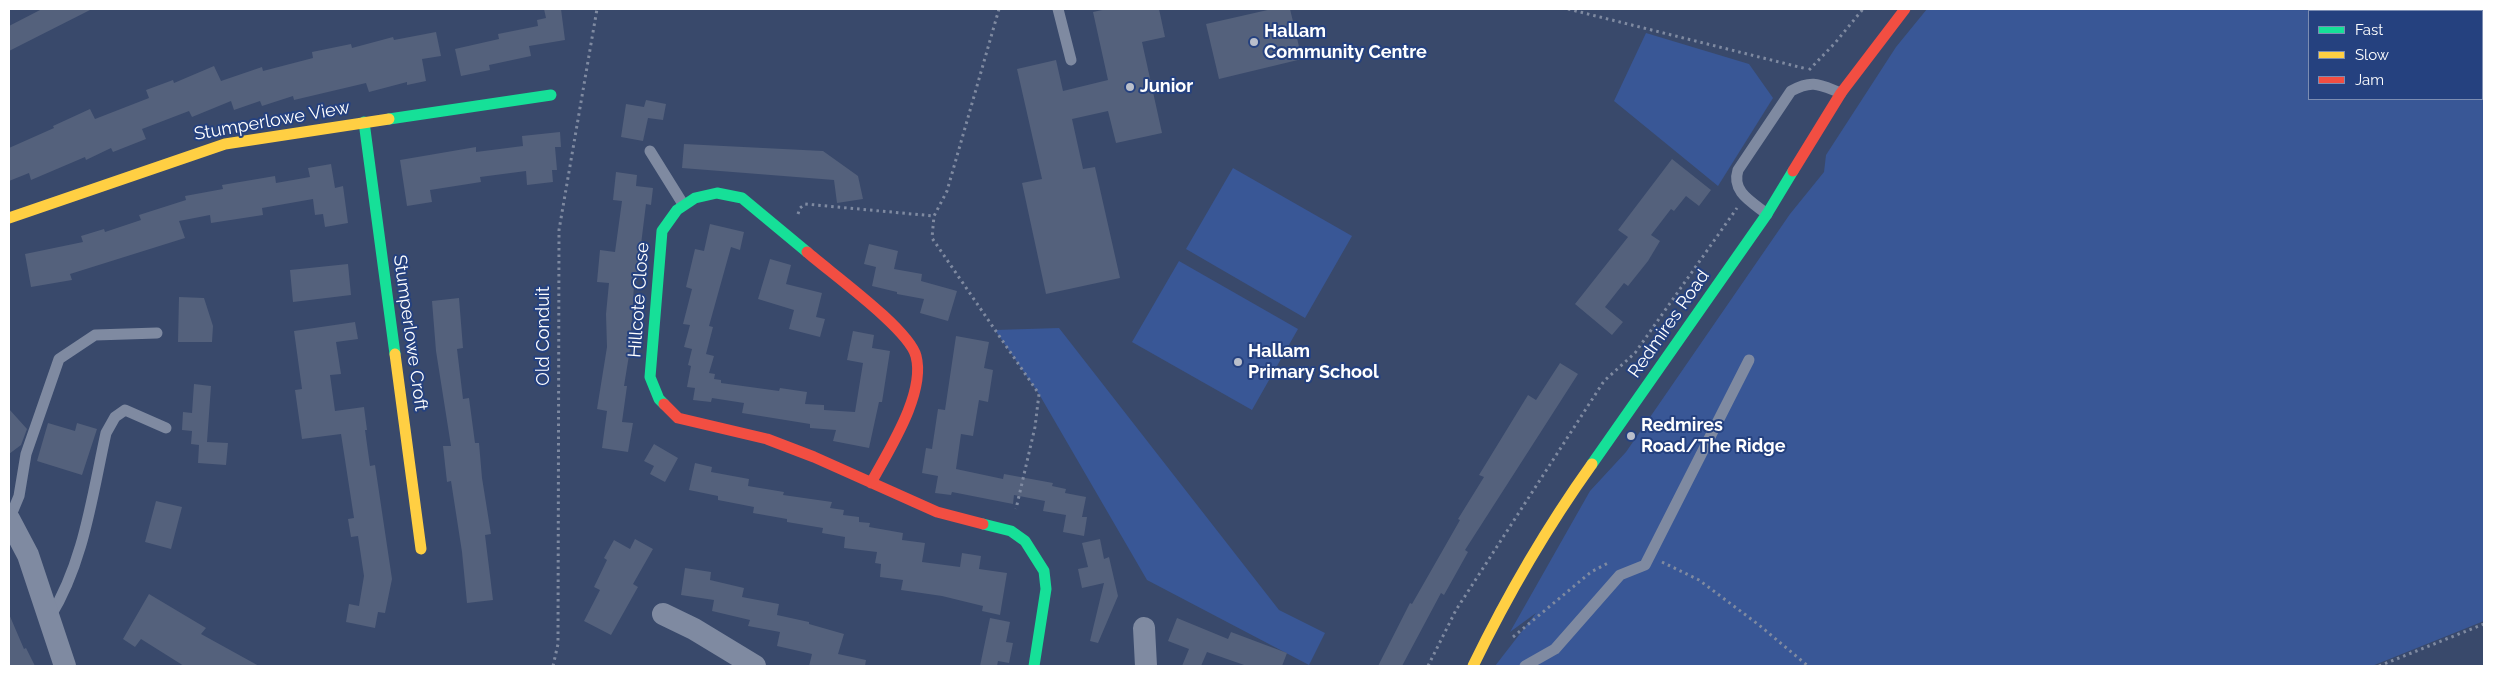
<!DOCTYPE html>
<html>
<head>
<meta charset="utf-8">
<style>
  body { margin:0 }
  #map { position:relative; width:2493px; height:675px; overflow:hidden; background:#39496b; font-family:Raleway,sans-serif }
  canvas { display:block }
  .frame { position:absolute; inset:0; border:10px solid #fff; pointer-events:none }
  .legend { position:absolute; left:2308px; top:10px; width:175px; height:90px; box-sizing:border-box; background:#25417f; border:1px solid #7c8db2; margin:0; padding:6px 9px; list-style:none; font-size:15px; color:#fff }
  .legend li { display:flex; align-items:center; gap:10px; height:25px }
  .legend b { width:25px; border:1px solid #7c8db2 }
</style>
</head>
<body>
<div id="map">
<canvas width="2493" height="675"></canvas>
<div class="frame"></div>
<ul class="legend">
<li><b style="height:6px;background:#16e098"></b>Fast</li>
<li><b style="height:6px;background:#ffcf43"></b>Slow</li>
<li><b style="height:6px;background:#f24e42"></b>Jam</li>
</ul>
</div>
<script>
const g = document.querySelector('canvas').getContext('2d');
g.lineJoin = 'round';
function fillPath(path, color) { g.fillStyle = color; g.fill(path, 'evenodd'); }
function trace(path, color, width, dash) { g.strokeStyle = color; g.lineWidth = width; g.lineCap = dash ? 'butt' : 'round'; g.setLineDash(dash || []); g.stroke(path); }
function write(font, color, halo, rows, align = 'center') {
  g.font = font + ' Raleway,sans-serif'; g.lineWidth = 4; g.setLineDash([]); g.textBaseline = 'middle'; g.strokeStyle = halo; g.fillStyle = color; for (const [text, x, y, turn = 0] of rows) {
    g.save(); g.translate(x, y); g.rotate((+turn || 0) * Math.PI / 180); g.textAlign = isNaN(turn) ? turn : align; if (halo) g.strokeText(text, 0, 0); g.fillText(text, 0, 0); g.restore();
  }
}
fillPath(new Path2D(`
  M1927 9H2484V621L2372 666H1495L1536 613 1510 632 1590 491 1626 452 1790 214 1824 172 1826 155 1896 47ZM2309 11H2482V99H2309Z
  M1646 33 1749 64 1773 98 1718 186 1614 101Z
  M1233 168 1352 236 1305 318 1186 249Z
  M1179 261 1298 329 1252 410 1132 342Z
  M1059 328 1279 610 1325 633 1309 665 1147 580 1039 394 995 330Z`), '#395796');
fillPath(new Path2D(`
  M42 9H92L9 51V26Z
  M544 9H561L565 40 529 46 531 56 489 65 490 70 461 76 455 49 499 39 498 34 538 26 537 20 546 18Z
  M1107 9H1159L1165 37 1142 42 1162 133 1116 143 1108 111 1072 119 1083 169 1095 167 1120 278 1046 294 1022 183 1042 179 1017 69 1056 60 1063 91 1108 80 1093 12Z
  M1272 9H1290L1302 59 1219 79 1206 24Z
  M436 32 441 56 422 59 426 81 407 85V82L369 92 366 83 294 100 293 96 262 106 260 101 234 110 231 101 192 117 189 111 142 129 146 139 113 152 111 148 86 160 85 157 31 180 29 173 9 181V148L54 128 53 126 90 109 95 119 149 98 146 90 173 80 174 83 214 66 221 81 262 67 263 71 313 58 312 52 351 44 352 48 393 37 394 40Z
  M646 100 666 104 663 120 648 118 643 141 621 137 626 104 644 107Z
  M560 132 561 147H555L557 170H552L553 182 527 185 526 171 480 177 481 182 430 190 432 202 407 206 400 160 476 147V152L523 146 522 136Z
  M684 144 823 151 858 176 863 199 837 203 834 180 682 168Z
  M1672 159 1711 190 1699 206 1686 196 1674 211 1671 209 1651 235 1660 241 1648 261 1628 286 1624 283 1605 307 1623 322 1612 335 1575 304 1628 237 1618 230Z
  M331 164 335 188 343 186 348 223 325 227 323 214 315 215 313 199 262 208 263 215 211 223 210 215 179 221 185 238 70 274 72 280 31 287 25 254 83 242 81 236 104 229 105 232 141 220 139 215 186 200 185 196 223 189 222 185 275 176 276 183 310 177 308 168Z
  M616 172 637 175 636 186 653 188 651 205 646 204 636 285H634L630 349 624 386H627L622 422 633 423 628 452 602 448 607 411 597 409 607 347 606 314 609 283 597 282 600 250 615 252 622 201 613 200Z
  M710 224 744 232 740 250 731 247 709 326 713 327 706 354 714 356 709 373 715 374 714 379 721 380V383L779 391 780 388 807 392 805 404 824 405V410L855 412 863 363 847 360 853 331 874 335 872 348 890 351 882 402H879L869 448 833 441 836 430 810 428V424L742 413 744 403 712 398 711 402 693 400 695 388 687 387 691 366 688 365 692 349 684 347 690 325 683 324 692 289 686 287 695 249 704 251Z
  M869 244 898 251 894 269 922 274 921 281 957 291 948 321 920 313 924 299 897 294V292L872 286 876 267 864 264Z
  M770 259 791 265 786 284 822 293 816 317 825 319 820 337 789 329 794 310 758 299Z
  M348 264 351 295 293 302 290 270Z
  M179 297 204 298 213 326 212 342H178Z
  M459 298 463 348 457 349 463 399 469 398 475 443H479L482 478 491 534 485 535 493 600 467 603 462 552 451 481 447 482 443 446H451L436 351 432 301Z
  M355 322 358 339 336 342 341 374 330 375 335 411 364 407 367 430H365L370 466 375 465 392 579 385 613 378 612 375 628 346 622 349 604 359 606 364 576 358 536 351 537 348 519 354 518 341 434 302 439 295 390 302 389 294 331Z
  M956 336 989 342 984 368 993 370 988 402 979 400 973 436 961 434 956 469 1003 479 1004 474 1053 483 1052 486 1066 489 1065 493 1086 497 1082 517H1087L1084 536 1063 532 1066 515 1043 511 1045 501 1014 495 1013 504 952 492 951 495 935 493 938 476 922 473 926 448 932 449 938 409 945 410Z
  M1560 363 1578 374 1465 550 1468 552 1444 595 1441 593 1402 666H1378L1410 603 1412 604 1460 520 1458 519 1484 477 1479 475 1528 395 1536 400Z
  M194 384 211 386 207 442 228 443 226 465 198 463 199 445 191 444 192 431 182 430 183 412 192 413Z
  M9 409 27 429 21 445 9 454Z
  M48 423 75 431 77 423 97 429 82 475 37 461Z
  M654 444 678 458 665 482 650 474 654 466 644 461Z
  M695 463 712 467 711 472 749 479 748 486 784 492 783 495 832 502 830 508 844 510 843 515 859 517V522L870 523 869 527 903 533 902 540 925 543 922 562 960 567 962 553 981 556 979 569 1007 573 1000 615 982 611 983 606 942 596 901 590 903 580 880 577 881 564 875 563 877 552 844 548 845 537 822 533 823 528 787 522V519L753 513 754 507 718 500V496L689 490Z
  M156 501 182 507 171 549 145 542Z
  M635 539 653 549 633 584 638 587 611 635 584 621 600 590 594 587 607 560 604 558 614 540 630 549Z
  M1100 539 1104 559 1109 557 1118 596 1098 643 1090 641 1104 583 1082 588 1078 569 1088 567 1082 543Z
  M685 568 711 572 710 580 744 588 742 597 779 604 777 615 809 622V624L844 634 838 654 866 660 865 666H809L812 654 777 646 780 632 748 626 750 620 712 611 714 600 681 595Z
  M149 594 206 628 201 634 259 666H184L141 639 135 647 123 639Z
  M9 614 24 649 26 648 35 666H9Z
  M990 618 1010 622 1006 642 1013 643 1009 663 998 661 997 666H980Z
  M1177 618 1228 639 1231 632 1287 653 1282 666H1247L1207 652 1201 666H1182L1189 649 1168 641Z`), '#54617c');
trace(new Path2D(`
  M999 9 947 191 934 216 932 238 1039 394 1035 427 1016 509
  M1568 9 1807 69
  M1809 70 1835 43 1863 9
  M798 214 800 208 805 204 934 216
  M1662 562 1699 580 1759 625 1808 666
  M1513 637 1591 572 1610 562
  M553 666 558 644 559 230 597 9
  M1428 666 1456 610 1604 381 1635 353 1737 208
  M2379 666 2484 624`), '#7f8aa1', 3, [2.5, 4]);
trace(new Path2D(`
  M1058 9 1071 60
  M650 151 683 204
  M1767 214C1752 202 1731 192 1738 170L1791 91C1813 79 1820 85 1841 93
  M9 520 19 496 26 454 59 359 95 335 157 333
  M50 617C84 562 92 496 106 433L115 417 125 410 166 428
  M1525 666 1555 649 1620 575 1645 565 1749 360`), '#7f8aa1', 11);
trace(new Path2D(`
  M9 519 28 555 65 666
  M663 614 694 629 755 666
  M1144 628 1146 666`), '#7f8aa1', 22);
trace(new Path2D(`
  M389 119 551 95
  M364 122 395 354
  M664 404 659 399 650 377 662 231 677 210 695 198 717 193 742 198 807 252
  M1592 464 1767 214 1793 171
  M983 524 1011 531 1025 541 1044 571 1046 589 1034 666`), '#16e098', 11);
trace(new Path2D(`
  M9 218 225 144 389 119
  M395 354 421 549
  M1473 666C1507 596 1547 527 1592 464`), '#ffcf43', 11);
trace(new Path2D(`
  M1793 171 1841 93 1905 9
  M807 252C831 273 909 329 916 356 926 394 888 451 871 483
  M664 404 678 418 767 439 814 457 937 512 983 524`), '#f24e42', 11);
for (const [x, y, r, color] of [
  [1254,42,5,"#babfcb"],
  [1130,87,5,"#babfcb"],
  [1238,362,5,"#babfcb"],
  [1631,436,5,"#babfcb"]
]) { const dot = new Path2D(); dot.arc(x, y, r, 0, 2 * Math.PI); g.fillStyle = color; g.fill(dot); trace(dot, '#25417f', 2); }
write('bold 18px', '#fff', '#25417f', [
  ["Hallam",1264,32],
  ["Community Centre",1264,53],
  ["Junior",1140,87],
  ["Hallam",1248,352],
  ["Primary School",1248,373],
  ["Redmires",1641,426],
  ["Road/The Ridge",1641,447]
], 'left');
write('18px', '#fff', '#25417f', [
  ["Stumperlowe View",272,121,-10],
  ["Hillcote Close",639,300,-86],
  ["Redmires Road",1669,324,-55],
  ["Stumperlowe Croft",410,333,82],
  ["Old Conduit",544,336,-90]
]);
</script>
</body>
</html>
